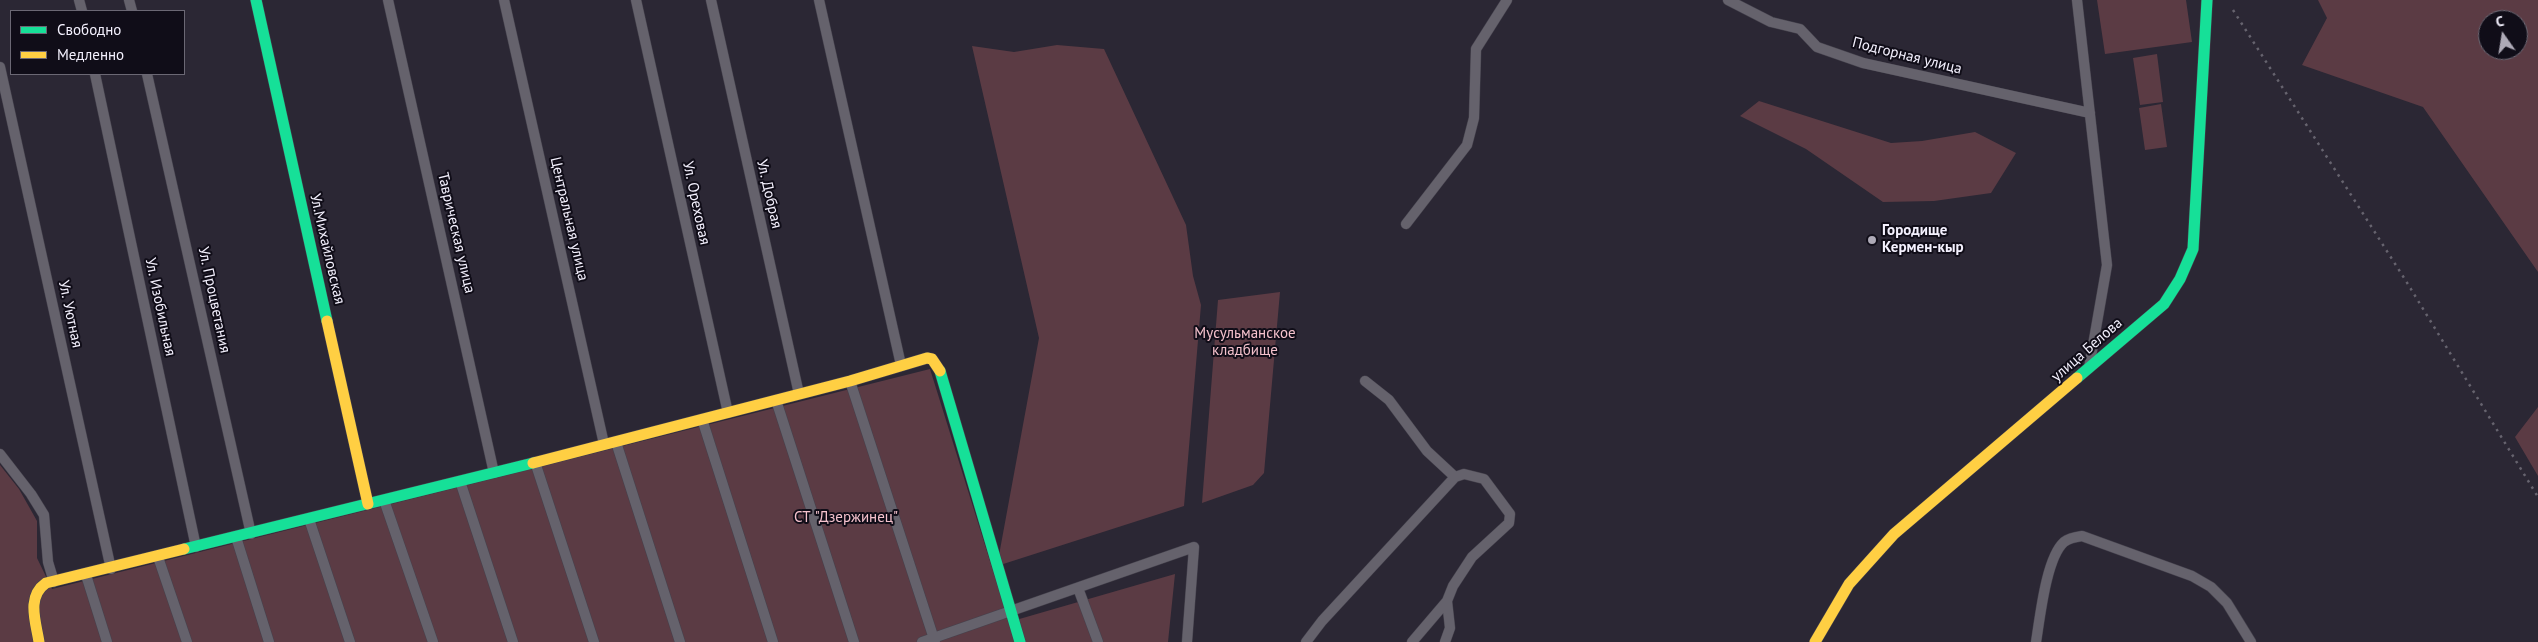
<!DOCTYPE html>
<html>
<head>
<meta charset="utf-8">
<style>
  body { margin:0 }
  #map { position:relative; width:2538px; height:642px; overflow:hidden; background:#2b2734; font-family:"PT Sans",sans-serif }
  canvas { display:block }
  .legend { position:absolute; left:10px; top:10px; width:175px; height:65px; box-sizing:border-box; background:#100d18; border:1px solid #6b6874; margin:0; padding:6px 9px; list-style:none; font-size:15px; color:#f4f1fe }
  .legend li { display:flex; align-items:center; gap:10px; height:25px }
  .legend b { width:25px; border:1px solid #6b6874 }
  .north { position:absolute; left:2478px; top:10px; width:50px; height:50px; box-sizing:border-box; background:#100d18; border:1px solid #6b6874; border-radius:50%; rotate:347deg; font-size:14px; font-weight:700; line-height:20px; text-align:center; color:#f4f1fe }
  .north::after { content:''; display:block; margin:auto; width:18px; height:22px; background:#aeaab7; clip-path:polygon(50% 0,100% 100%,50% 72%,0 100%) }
</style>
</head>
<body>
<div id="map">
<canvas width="2538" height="642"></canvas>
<ul class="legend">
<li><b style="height:6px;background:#16e098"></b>Свободно</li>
<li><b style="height:6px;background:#ffcf43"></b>Медленно</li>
</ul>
<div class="north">С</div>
</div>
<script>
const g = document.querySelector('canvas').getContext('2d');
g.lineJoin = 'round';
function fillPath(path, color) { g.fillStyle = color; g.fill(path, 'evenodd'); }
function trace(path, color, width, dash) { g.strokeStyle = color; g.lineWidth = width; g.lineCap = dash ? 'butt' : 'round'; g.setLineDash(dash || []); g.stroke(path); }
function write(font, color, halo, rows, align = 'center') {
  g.font = font + ' "PT Sans",sans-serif'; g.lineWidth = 4; g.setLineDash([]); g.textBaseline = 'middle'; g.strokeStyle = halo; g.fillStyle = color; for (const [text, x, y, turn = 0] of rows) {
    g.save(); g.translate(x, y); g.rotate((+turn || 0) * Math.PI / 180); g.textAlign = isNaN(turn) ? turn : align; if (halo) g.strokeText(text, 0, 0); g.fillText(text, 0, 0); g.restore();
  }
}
fillPath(new Path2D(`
  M2097 0H2186L2192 42 2105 54Z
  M2318 0H2538V272L2423 107 2302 65 2327 18ZM2488 20H2518V50H2488Z
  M1057 45 1104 49 1186 225 1193 276 1201 305 1184 506 997 566 1039 338 972 46 1014 52Z
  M2157 54 2163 102 2140 105 2133 58Z
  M1759 101 1891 143 1922 141 1975 132 2016 153 1991 193 1934 201 1883 202 1806 149 1740 116Z
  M2161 104 2167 147 2145 150 2139 108Z
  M1280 292 1264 473 1253 485 1202 503 1218 300Z
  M930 369 1009 622 1175 574 1168 642H0V465L19 489 37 521V558L52 589Z
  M2538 407V476L2515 437Z`), '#5b3b44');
const street = new Path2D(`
  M79 0 82 11
  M129 0 132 11
  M388 0 494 473
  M504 0 604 444
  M636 0 728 413
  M711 0 799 394
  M819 0 901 365
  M1728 0 1771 22 1800 29 1817 47 1863 63 2090 113
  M2077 0 2107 265 2089 368
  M0 67 111 569
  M95 74 196 547
  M147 74 251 534
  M1406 224 1467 145 1474 118 1476 49 1507 0
  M850 381 935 642
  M1365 381 1389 400 1427 451 1455 477 1464 474 1484 479 1510 514 1509 523 1472 557 1453 586 1447 601 1450 628 1445 642
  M776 400 854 642
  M702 419 773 642
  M616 442 680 642
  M0 454 31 494 44 515 48 562 54 582
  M535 462 594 642
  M460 481 513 642
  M384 500 433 642
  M309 519 350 642
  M236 537 269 642
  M158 557 187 642
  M86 575 107 642
  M1078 588 1098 642
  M922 642 1194 547 1187 642
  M1306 642 1322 621 1455 477
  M1412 642 1447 601
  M2036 642C2040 618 2046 558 2064 542 2069 538 2075 537 2082 536L2192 576 2211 587 2227 603 2251 642`);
const fast = new Path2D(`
  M256 0 327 321
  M940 371 1020 642
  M2077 378 2164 304 2180 279 2193 249 2207 0
  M184 549 533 463`);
const slow = new Path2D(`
  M327 321 368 504
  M533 463 850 381 927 358 932 359 940 371
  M39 642C36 622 26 597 46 583L184 549
  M1815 642 1849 584 1894 534 2077 378`);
trace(street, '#45424d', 11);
trace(fast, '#45424d', 12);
trace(slow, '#45424d', 12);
trace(street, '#65626c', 10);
trace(fast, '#16e098', 11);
trace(slow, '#ffcf43', 11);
trace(new Path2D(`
  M2233 10 2406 281 2538 497`), '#66636e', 2.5, [2.5, 5]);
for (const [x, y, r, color] of [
  [1872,240,5,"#aeaab7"]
]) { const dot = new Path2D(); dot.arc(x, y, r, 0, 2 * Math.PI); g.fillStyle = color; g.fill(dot); trace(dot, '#100d18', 2); }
write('15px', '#f4f1fe', '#100d18', [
  ["Подгорная улица",1907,56,14],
  ["Ул. Добрая",769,194,77],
  ["Ул. Ореховая",696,203,78],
  ["Центральная улица",569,219,77],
  ["Таврическая улица",456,233,77],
  ["Ул.Михайловская",327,249,77],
  ["Ул. Процветания",214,300,78],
  ["Ул. Изобильная",160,307,78],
  ["Ул. Уютная",70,314,78],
  ["улица Белова",2087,350,-41]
]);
write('bold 15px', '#f4f1fe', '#100d18', [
  ["Городище",1882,231],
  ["Кермен-кыр",1882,248]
], 'left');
write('15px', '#f5c2cd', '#100d18', [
  ["Мусульманское",1245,334],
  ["кладбище",1245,351],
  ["СТ \"Дзержинец\"",846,518]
]);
</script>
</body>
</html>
